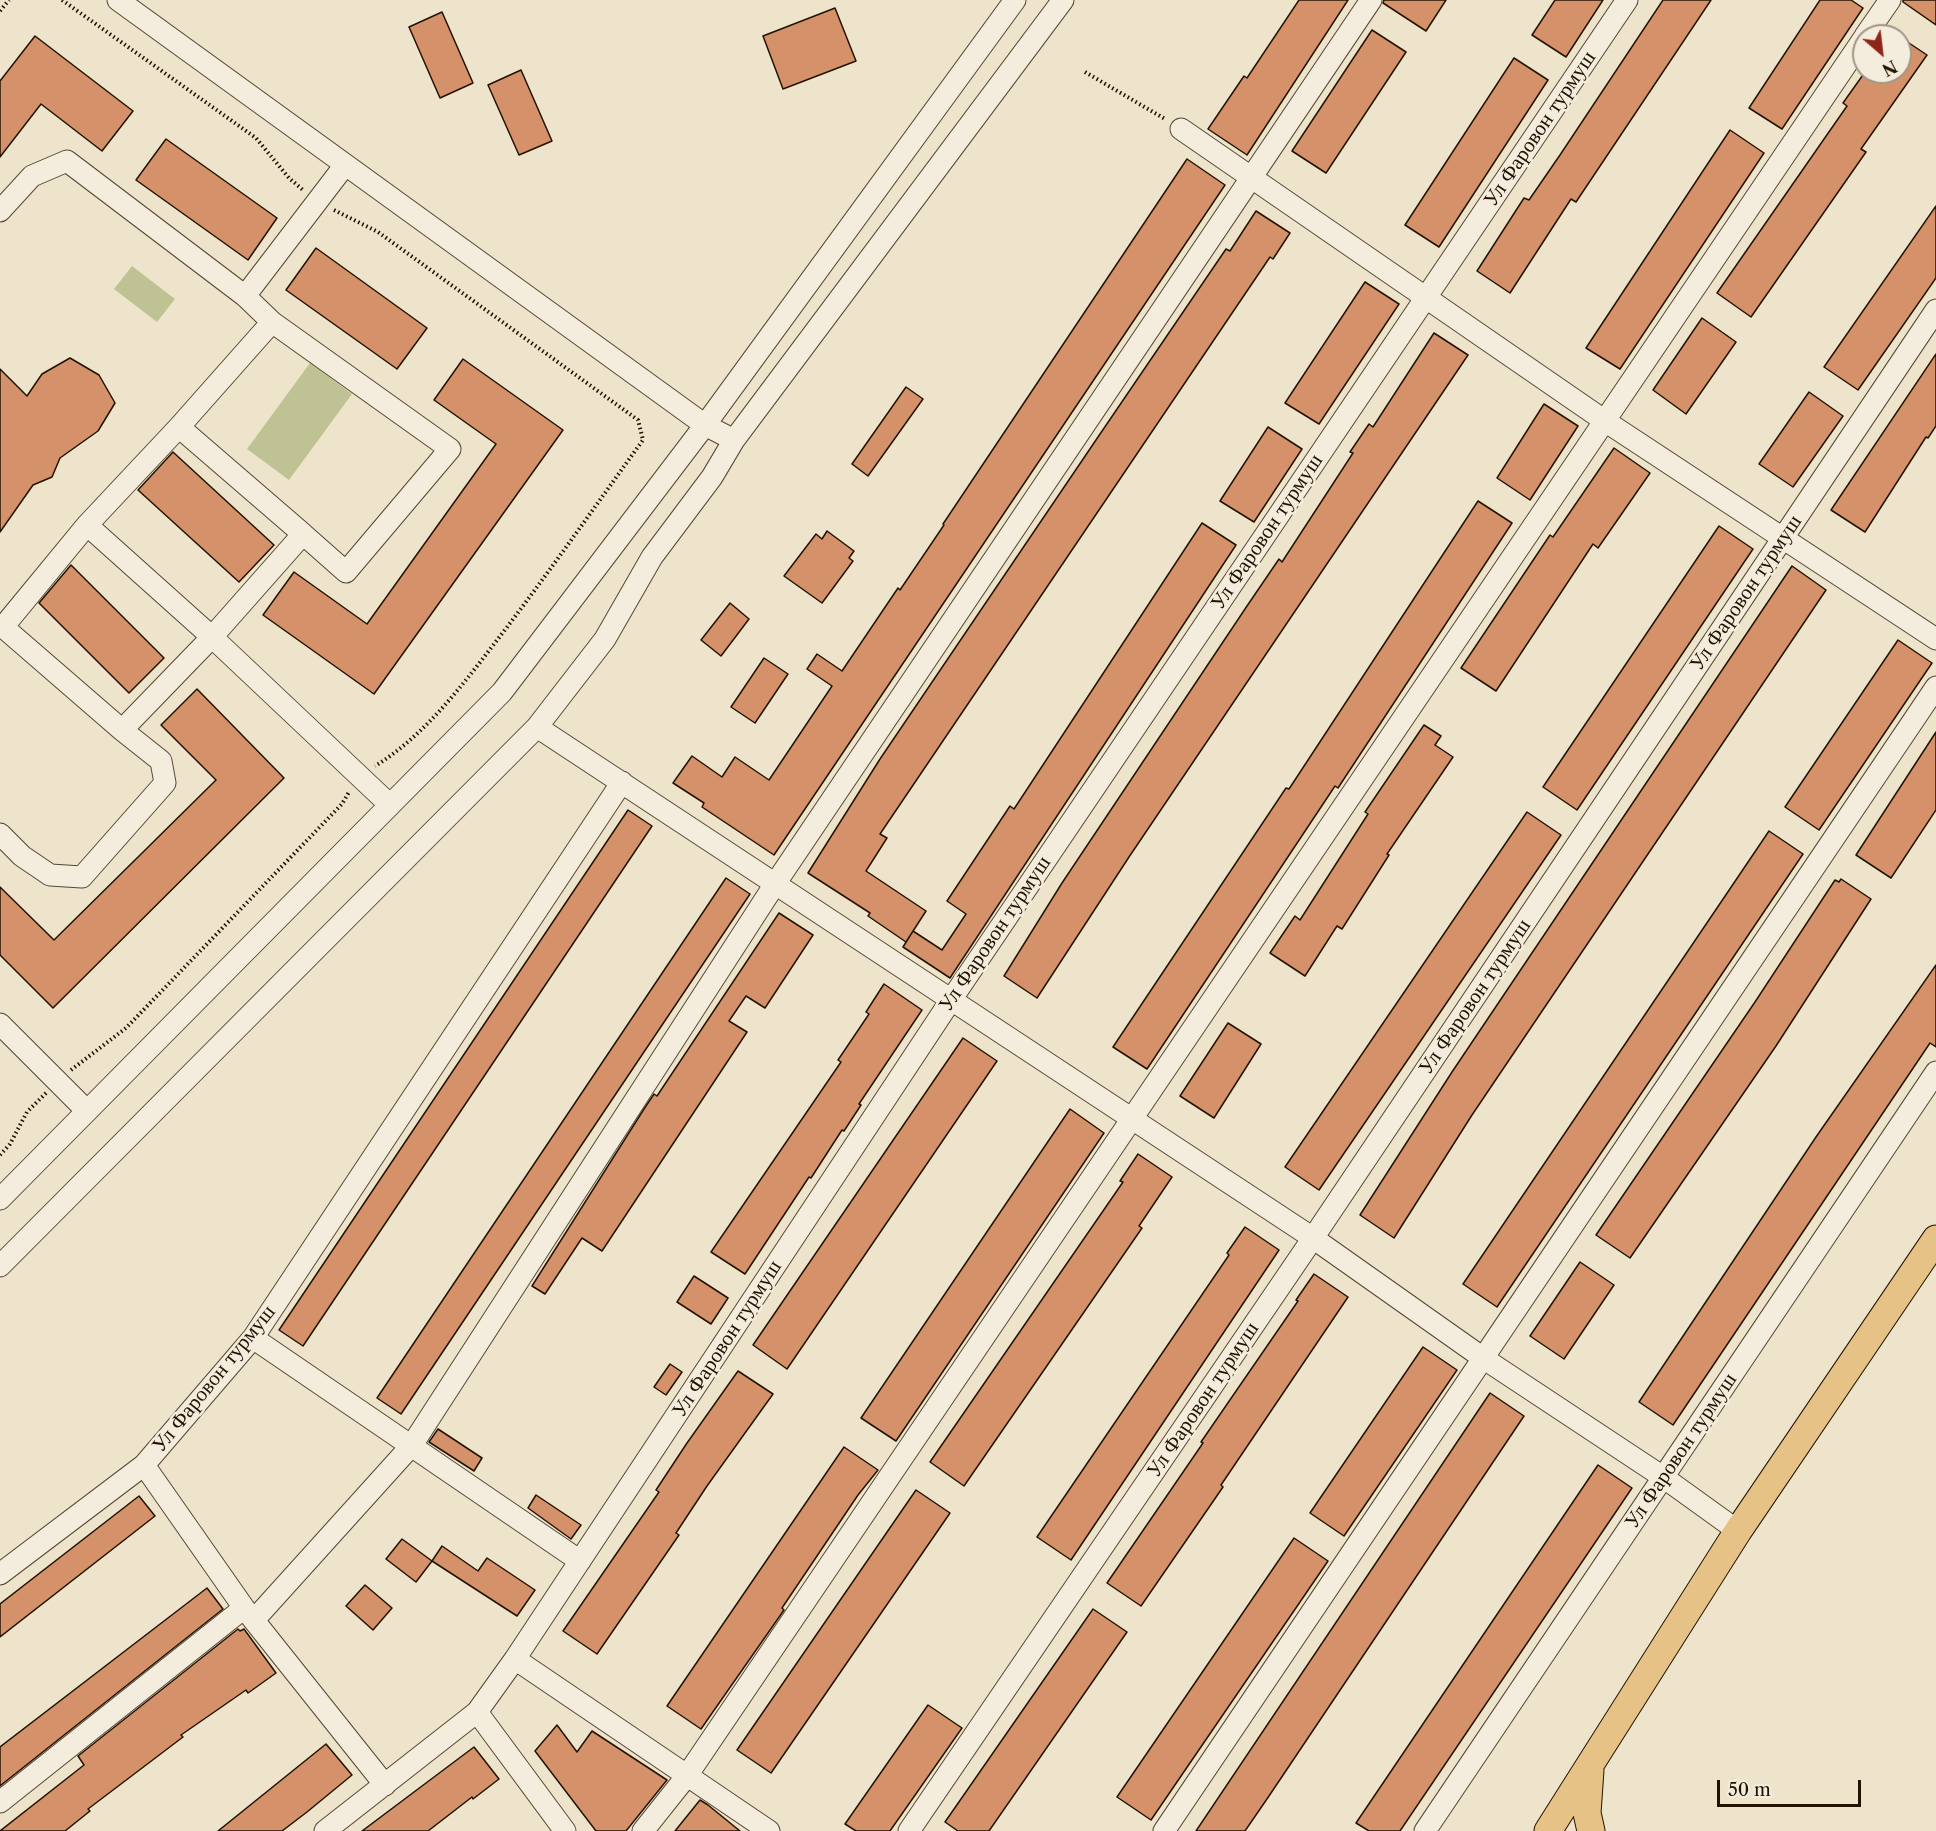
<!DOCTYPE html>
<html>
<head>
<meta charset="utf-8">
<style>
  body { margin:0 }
  #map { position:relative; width:1936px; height:1831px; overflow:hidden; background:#eee4cb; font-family:"Libre Caslon Text",serif }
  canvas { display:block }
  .north { position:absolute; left:1852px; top:24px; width:60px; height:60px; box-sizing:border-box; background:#f4eddd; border:2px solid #a09685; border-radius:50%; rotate:152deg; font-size:16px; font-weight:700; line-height:24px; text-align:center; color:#221300 }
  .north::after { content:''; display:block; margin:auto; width:21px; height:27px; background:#8f2418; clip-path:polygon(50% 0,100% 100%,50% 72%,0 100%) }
  .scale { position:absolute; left:1717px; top:1780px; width:144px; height:27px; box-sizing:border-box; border:3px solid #221300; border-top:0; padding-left:8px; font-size:18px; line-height:21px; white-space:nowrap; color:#221300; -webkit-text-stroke:4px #f4eddd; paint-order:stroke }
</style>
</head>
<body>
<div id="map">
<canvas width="1936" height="1831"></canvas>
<div class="north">N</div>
<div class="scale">50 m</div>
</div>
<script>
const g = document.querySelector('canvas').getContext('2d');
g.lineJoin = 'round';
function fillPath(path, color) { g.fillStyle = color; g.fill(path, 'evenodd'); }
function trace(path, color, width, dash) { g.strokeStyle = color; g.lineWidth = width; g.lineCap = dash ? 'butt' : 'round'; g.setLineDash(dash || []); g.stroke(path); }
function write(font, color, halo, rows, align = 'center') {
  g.font = font + ' "Libre Caslon Text",serif'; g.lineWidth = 5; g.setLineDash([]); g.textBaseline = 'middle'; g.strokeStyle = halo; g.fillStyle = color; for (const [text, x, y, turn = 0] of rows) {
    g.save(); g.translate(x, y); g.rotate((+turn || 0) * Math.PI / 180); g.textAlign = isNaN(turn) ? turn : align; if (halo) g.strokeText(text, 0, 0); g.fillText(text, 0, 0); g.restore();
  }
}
fillPath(new Path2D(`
  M132 266 175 299 157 322 114 289Z
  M310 363 352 394 289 480 247 449Z`), '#bfc293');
const building = new Path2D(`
  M1299 0H1348L1247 155 1208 129 1244 76 1247 78Z
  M1384 0H1446L1426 31 1383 3Z
  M1555 0H1603L1566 57 1532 35Z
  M1663 0H1711L1576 202 1571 199 1510 293 1477 271 1524 198 1529 200 1560 155Z
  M1820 0H1851L1863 8 1782 129 1749 108Z
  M1903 0H1936V25L1903 2Z
  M835 8 856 61 783 89 763 36Z
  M442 12 473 83 440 98 409 27Z
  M1372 30 1406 52 1326 173 1292 151Z
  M35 36 133 111 102 151 41 104 0 157V81Z
  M1900 37 1927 55 1861 149 1866 152 1751 317 1717 293 1847 106 1843 103 1865 72H1900Z
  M1514 58 1548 80 1439 247 1405 225Z
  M521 70 552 141 519 155 488 85Z
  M1730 130 1764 153 1620 369 1586 348Z
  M166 139 277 218 248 260 136 180Z
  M1187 159 1225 185 774 855 702 807 704 803 673 783 692 756 722 777 735 757 769 780 832 686 807 669 817 654 842 671 898 588 900 590 944 525 943 524Z
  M1936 206V278L1858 390 1824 367Z
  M1256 211 1290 233 1273 259 1270 257 880 834 887 838 866 871 926 911 906 942 868 916 870 913 808 873 880 759 1098 437 1226 249 1230 251Z
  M316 248 427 328 397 369 286 290Z
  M1365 282 1399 304 1319 424 1285 403Z
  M1702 318 1736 342 1686 414 1653 390Z
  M1434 333 1468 355 1129 857 1037 998 1004 976 1062 883 1247 606 1279 559 1282 562 1353 453 1350 452 1369 424 1373 427Z
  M1936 354V426L1928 438 1926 437 1865 532 1831 510Z
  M70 358 99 375 115 403 98 431 60 458 52 477 33 485 0 532V369L27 396 42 374Z
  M463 359 563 430 374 694 263 615 294 572 367 624 496 444 434 400Z
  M906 387 923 399 868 476 852 464Z
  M1809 392 1843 416 1793 487 1759 464Z
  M1544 404 1578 426 1530 500 1497 478Z
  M1268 427 1302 449 1254 522 1220 501Z
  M1614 448 1650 473 1598 548 1593 544 1496 691 1461 668 1550 535 1553 537Z
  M173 452 274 545 239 582 138 490Z
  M1478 501 1512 523 1338 788 1335 786 1147 1069 1113 1047 1286 788 1289 789Z
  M1202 523 1236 545 950 978 903 947 913 931 942 950 966 914 947 901 1010 806 1014 809Z
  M1719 526 1753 549 1577 810 1543 787Z
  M827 531 854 551 849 558 853 561 822 603 784 576 816 534 822 539Z
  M71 565 164 658 129 693 39 603Z
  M1792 566 1826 590 1472 1115 1394 1238 1360 1215 1452 1072Z
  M730 603 749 619 721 656 701 640Z
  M1898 640 1932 663 1819 830 1785 807Z
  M764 658 788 674 755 723 731 707Z
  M197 689 284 778 53 1008 0 955V887L54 940 216 780 161 725Z
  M1424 725 1441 736 1435 745 1453 757 1387 854 1389 855 1342 929 1337 926 1305 976 1270 953 1295 916 1300 920 1368 814 1365 812Z
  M1936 732V810L1891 878 1856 855Z
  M628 810 652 826 303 1346 279 1330Z
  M1527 812 1561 835 1319 1190 1285 1167Z
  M1769 831 1803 854 1497 1307 1463 1284Z
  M726 878 750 894 401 1414 377 1398Z
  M1841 879 1871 899 1776 1046 1630 1258 1596 1235 1755 1002 1835 880 1839 882Z
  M779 913 813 935 765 1008 746 996 729 1021 747 1032 602 1251 582 1238 545 1294 532 1286 644 1109 654 1094 657 1096Z
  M1936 965V1047L1930 1043 1673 1425 1639 1402 1816 1137Z
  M884 984 922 1010 859 1104 861 1105 844 1131 842 1130 811 1178 809 1177 745 1274 711 1252 841 1062 838 1060 869 1014 866 1012Z
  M1228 1023 1261 1044 1214 1118 1180 1096Z
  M963 1038 997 1061 787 1369 753 1345Z
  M1070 1109 1104 1133 896 1441 861 1418Z
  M1138 1154 1172 1177 1139 1226 1142 1228 964 1486 930 1462 1123 1182 1120 1181Z
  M1245 1227 1279 1250 1071 1560 1037 1537 1229 1255 1227 1253Z
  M1580 1262 1614 1285 1564 1359 1530 1336Z
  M1314 1274 1348 1297 1221 1485 1223 1487 1141 1606 1107 1583 1203 1443 1201 1442 1298 1301 1296 1300Z
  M694 1276 728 1298 711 1324 677 1302Z
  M1423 1347 1457 1370 1344 1536 1310 1513Z
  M670 1364 682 1372 666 1395 654 1387Z
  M738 1371 773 1394 707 1486 676 1533 679 1535 597 1654 563 1631 659 1492 656 1490 687 1443Z
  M1490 1393 1524 1416 1269 1796 1245 1831H1196Z
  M438 1429 482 1458 474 1471 429 1442Z
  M844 1447 878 1470 858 1495 782 1608 784 1610 701 1729 667 1706Z
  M1598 1465 1632 1488 1400 1831H1369L1356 1823Z
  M916 1490 950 1513 771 1773 737 1750Z
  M536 1495 581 1525 571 1539 528 1508Z
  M139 1496 155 1516 0 1637V1604Z
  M1294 1538 1328 1561 1151 1820 1117 1797Z
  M402 1539 432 1561 416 1582 386 1559Z
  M442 1546 478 1571 487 1558 535 1590 517 1616 432 1561Z
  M365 1585 392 1608 373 1630 346 1606Z
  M207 1588 223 1609 0 1786V1747Z
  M1093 1609 1127 1632 989 1831H958L945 1822Z
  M238 1629 240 1631 244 1629 276 1673 248 1693 246 1690 181 1735 183 1737 88 1809 90 1811 65 1831H0L84 1765 78 1756Z
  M928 1705 962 1728 890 1831H856L845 1824Z
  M557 1725 577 1752 592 1731 667 1780 626 1831H596L535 1751Z
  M326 1744 352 1775 307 1812 282 1831H218Z
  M474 1747 499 1779 473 1799 472 1797 428 1831H362Z
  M700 1800 708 1805 740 1831H675Z`);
fillPath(building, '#d59169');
trace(building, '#221300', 1.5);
const minor = new Path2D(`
  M1865 36 1890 0
  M1181 129 1605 421 1936 639
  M0 211 32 176 67 161 245 296
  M272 322 450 449 346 572 303 534
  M734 440 1063 0
  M87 525 212 637 390 805
  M537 727 1313 1238 1483 1358 1663 1477 1738 1531
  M122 730 3 627 87 525 179 427 272 322 245 296 345 165
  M0 834 22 856 50 875 82 877 165 783 161 761 122 730 212 637 303 534 179 427
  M0 1024 87 1111
  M0 1199 502 692 705 425 1015 0
  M0 1266 537 727 605 639 652 557 712 477 734 440 705 425 118 0
  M253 1338 580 1561
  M144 1465 244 1608 385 1785
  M0 1574 144 1465 253 1338 622 782
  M254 1620 412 1445 775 884 1371 0
  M515 1659 769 1831
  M477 1712 565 1831
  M0 1802 244 1608
  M325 1831 477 1712 515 1659 951 1000 1627 0
  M643 1831 686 1777 1864 38
  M909 1831 1313 1238 1936 310
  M1164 1831 1936 687
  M1425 1831 1936 1072`);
const major = new Path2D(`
  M1590 1770 1587 1813 1591 1831
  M1548 1831 1738 1531 1936 1239`);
trace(minor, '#554733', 23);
trace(major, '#221300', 29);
trace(new Path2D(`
  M62 0 256 138 289 178 303 190
  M0 11 9 0
  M1085 72 1165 119
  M334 210 378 232 638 420 643 440C596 505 550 571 501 635 464 683 426 735 375 766
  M71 1070 126 1028 342 804 349 792
  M0 1155 10 1144 27 1112 46 1093`), '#221300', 4, [1.5, 3]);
trace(minor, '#f4eddd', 21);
trace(major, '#e7c286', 27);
write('21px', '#221300', '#f4eddd', [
  ["Ул Фаровон турмуш",1540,129,-56],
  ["Ул Фаровон турмуш",1267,532,-56],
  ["Ул Фаровон турмуш",1746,593,-56],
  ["Ул Фаровон турмуш",995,934,-56],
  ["Ул Фаровон турмуш",1475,997,-56],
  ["Ул Фаровон турмуш",727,1339,-57],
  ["Ул Фаровон турмуш",214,1379,-51],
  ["Ул Фаровон турмуш",1203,1400,-56],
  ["Ул Фаровон турмуш",1681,1451,-56]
]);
</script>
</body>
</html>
